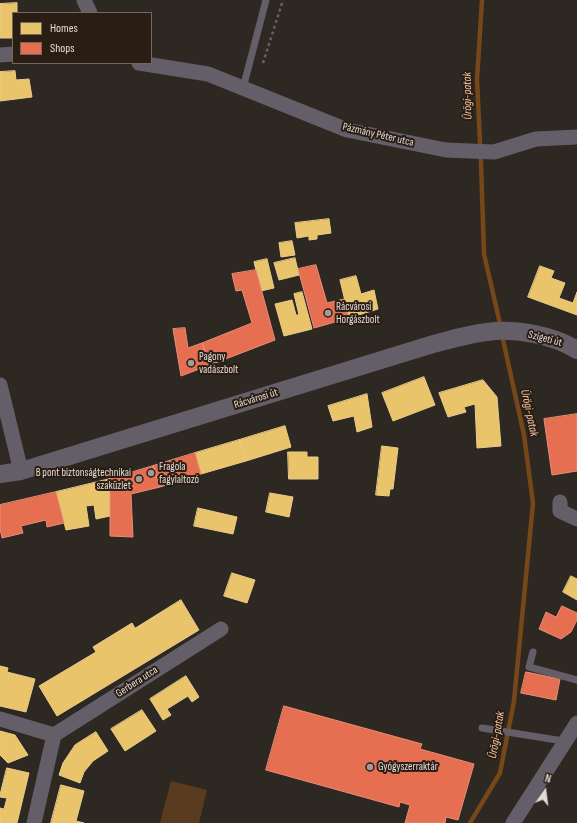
<!DOCTYPE html>
<html>
<head>
<meta charset="utf-8">
<style>
  body { margin:0 }
  #map { position:relative; width:577px; height:823px; overflow:hidden; background:#2e2822; font-family:"Sofia Sans Condensed",sans-serif }
  canvas { display:block }
  .legend { position:absolute; left:12px; top:12px; width:140px; height:52px; box-sizing:border-box; background:#291d14; border:1px solid #736961; margin:0; padding:5px 7px; list-style:none; font-size:12px; color:#e2dad4 }
  .legend li { display:flex; align-items:center; gap:8px; height:20px }
  .legend b { width:20px; border:1px solid #736961 }
  .north { position:absolute; left:525px; top:771px; width:40px; height:40px; -webkit-text-stroke:3px #291d14; paint-order:stroke; rotate:14deg; font-size:11px; font-weight:700; line-height:16px; text-align:center; color:#e2dad4 }
  .north::after { content:''; display:block; margin:auto; width:14px; height:18px; background:#e2dad4; clip-path:polygon(50% 0,100% 100%,50% 72%,0 100%) }
</style>
</head>
<body>
<div id="map">
<canvas width="577" height="823"></canvas>
<ul class="legend">
<li><b style="height:11px;background:#e9c46a"></b>Homes</li>
<li><b style="height:11px;background:#e76f51"></b>Shops</li>
</ul>
<div class="north">N</div>
</div>
<script>
const g = document.querySelector('canvas').getContext('2d');
g.lineJoin = 'round';
function fillPath(path, color) { g.fillStyle = color; g.fill(path, 'evenodd'); }
function trace(path, color, width, dash) { g.strokeStyle = color; g.lineWidth = width; g.lineCap = dash ? 'butt' : 'round'; g.setLineDash(dash || []); g.stroke(path); }
function write(font, color, halo, rows, align = 'center') {
  g.font = font + ' "Sofia Sans Condensed",sans-serif'; g.lineWidth = 4; g.setLineDash([]); g.textBaseline = 'middle'; g.strokeStyle = halo; g.fillStyle = color; for (const [text, x, y, turn = 0] of rows) {
    g.save(); g.translate(x, y); g.rotate((+turn || 0) * Math.PI / 180); g.textAlign = isNaN(turn) ? turn : align; if (halo) g.strokeText(text, 0, 0); g.fillText(text, 0, 0); g.restore();
  }
}
fillPath(new Path2D(`
  M171 781 207 790 199 823H160Z`), '#5a3b1f');
const homes = new Path2D(`
  M17 3V13H13V38H0V4Z
  M15 71 16 80 29 79 32 97 0 101V72Z
  M329 219 331 233 317 235V239L309 240V236L297 238 295 223Z
  M292 241 295 255 281 257 279 243Z
  M295 258 299 275 279 280 274 263Z
  M267 259 274 288 261 291 254 262Z
  M540 266 554 271 551 278 565 283 559 298 573 303 577 292V315L528 297Z
  M356 276 361 294 374 290 378 309 349 318 340 280Z
  M302 292 312 329 284 336 275 304 292 300 296 315H299L294 294Z
  M424 377 435 405 393 421 382 393Z
  M483 380 497 397 501 446 477 448 475 404 464 407 466 412 448 417 439 393Z
  M367 394 372 427 357 432 354 416 333 421 328 406Z
  M285 426 291 447 246 461 239 440Z
  M239 440 246 461 201 474 195 453Z
  M382 446 398 448 393 489H390L389 496 376 495Z
  M288 452H307V457H318V479H289Z
  M110 479V516L96 519 94 505 86 506 89 526 66 530 56 492Z
  M270 493 293 497 289 517 266 512Z
  M198 508 237 517 233 534 194 526Z
  M232 573 255 580 247 603 224 596Z
  M571 576 577 579V600L563 592Z
  M181 600 199 630 57 716 39 686 96 652 93 647 132 623 135 628Z
  M0 666 8 668 7 672 35 679 26 712 0 706Z
  M186 676 199 697 192 702 188 696 167 709 171 715 163 720 150 699Z
  M142 710 156 731 125 751 111 729Z
  M0 731 15 735 28 755 8 763 0 755Z
  M96 732 108 751 93 761 84 772 80 783 59 775 63 763 75 745Z
  M7 768 29 773 17 823H0V808L4 809 7 798 0 797V795Z
  M61 785 84 791 76 821 84 823H51Z`);
fillPath(homes, '#e9c46a');
trace(homes, '#e7cb8a', 1);
const shops = new Path2D(`
  M316 265 327 303 344 299 349 318 314 328 298 269Z
  M256 270 275 340 210 365 202 343 252 323 242 290 236 291 232 274Z
  M185 328 188 348 202 343 210 365 181 376 173 329Z
  M577 414V471L552 475 544 419Z
  M195 453 201 474 160 487 153 466Z
  M153 466 160 487 131 494 133 537 110 536V479Z
  M56 492 64 523 47 527 46 520 21 526 23 533 2 538 0 529V505Z
  M562 606 577 613V620L571 632 561 639 539 629 546 612 556 617Z
  M526 672 560 679 556 700 521 693Z
  M284 706 422 744 420 749 474 764 458 820 446 817 445 823H405L410 805 400 802 399 807 266 770Z`);
fillPath(shops, '#e76f51');
trace(shops, '#e68f78', 1);
trace(new Path2D(`
  M482 0 477 80 481 163 484 254 501 328
  M470 823 500 773 514 701 533 503 524 435 502 335`), '#764719', 4.5);
trace(new Path2D(`
  M263 63 283 0`), '#645f63', 2.5, [3, 3]);
trace(new Path2D(`
  M243 88 266 0
  M533 652 529 667 577 680
  M482 728 557 740H566`), '#645e68', 7);
trace(new Path2D(`
  M84 0 90 13
  M0 55 13 54
  M139 63 208 74 347 130 446 150 494 152 536 139 577 137
  M0 385 21 471
  M560 502V511L577 519
  M0 719 54 735 34 823
  M54 735 221 629
  M513 823 577 723`), '#645e68', 15);
trace(new Path2D(`
  M0 474 21 471 430 345C449 340 468 334 487 332 515 328 553 335 577 350`), '#645e68', 18);
for (const [x, y, r, color] of [
  [328,313,4,"#a39c96"],
  [191,363,4,"#a39c96"],
  [151,473,4,"#a39c96"],
  [139,479,4,"#a39c96"],
  [370,767,4,"#a39c96"]
]) { const dot = new Path2D(); dot.arc(x, y, r, 0, 2 * Math.PI); g.fillStyle = color; g.fill(dot); trace(dot, '#291d14', 1.5); }
write('11px', '#e2dad4', '#291d14', [
  ["Pázmány Péter utca",378,135,13],
  ["Szigeti út",545,339,15],
  ["Rácvárosi út",256,399,-17],
  ["Gerbera utca",137,682,-33]
]);
write('11px', '#e2dad4', '#291d14', [
  ["Rácvárosi",336,307],
  ["Horgászbolt",336,320],
  ["Pagony",199,357],
  ["vadászbolt",199,370],
  ["Fragola",159,467],
  ["fagylaltozó",159,480],
  ["B pont biztonságtechnikai",131,473,"right"],
  ["szaküzlet",131,486,"right"],
  ["Gyógyszerraktár",378,767]
], 'left');
write('italic 12px', '#f7c8a1', '#291d14', [
  ["Ürögi-patak",468,96,-91],
  ["Ürögi-patak",529,413,78],
  ["Ürögi-patak",497,735,-80]
]);
</script>
</body>
</html>
